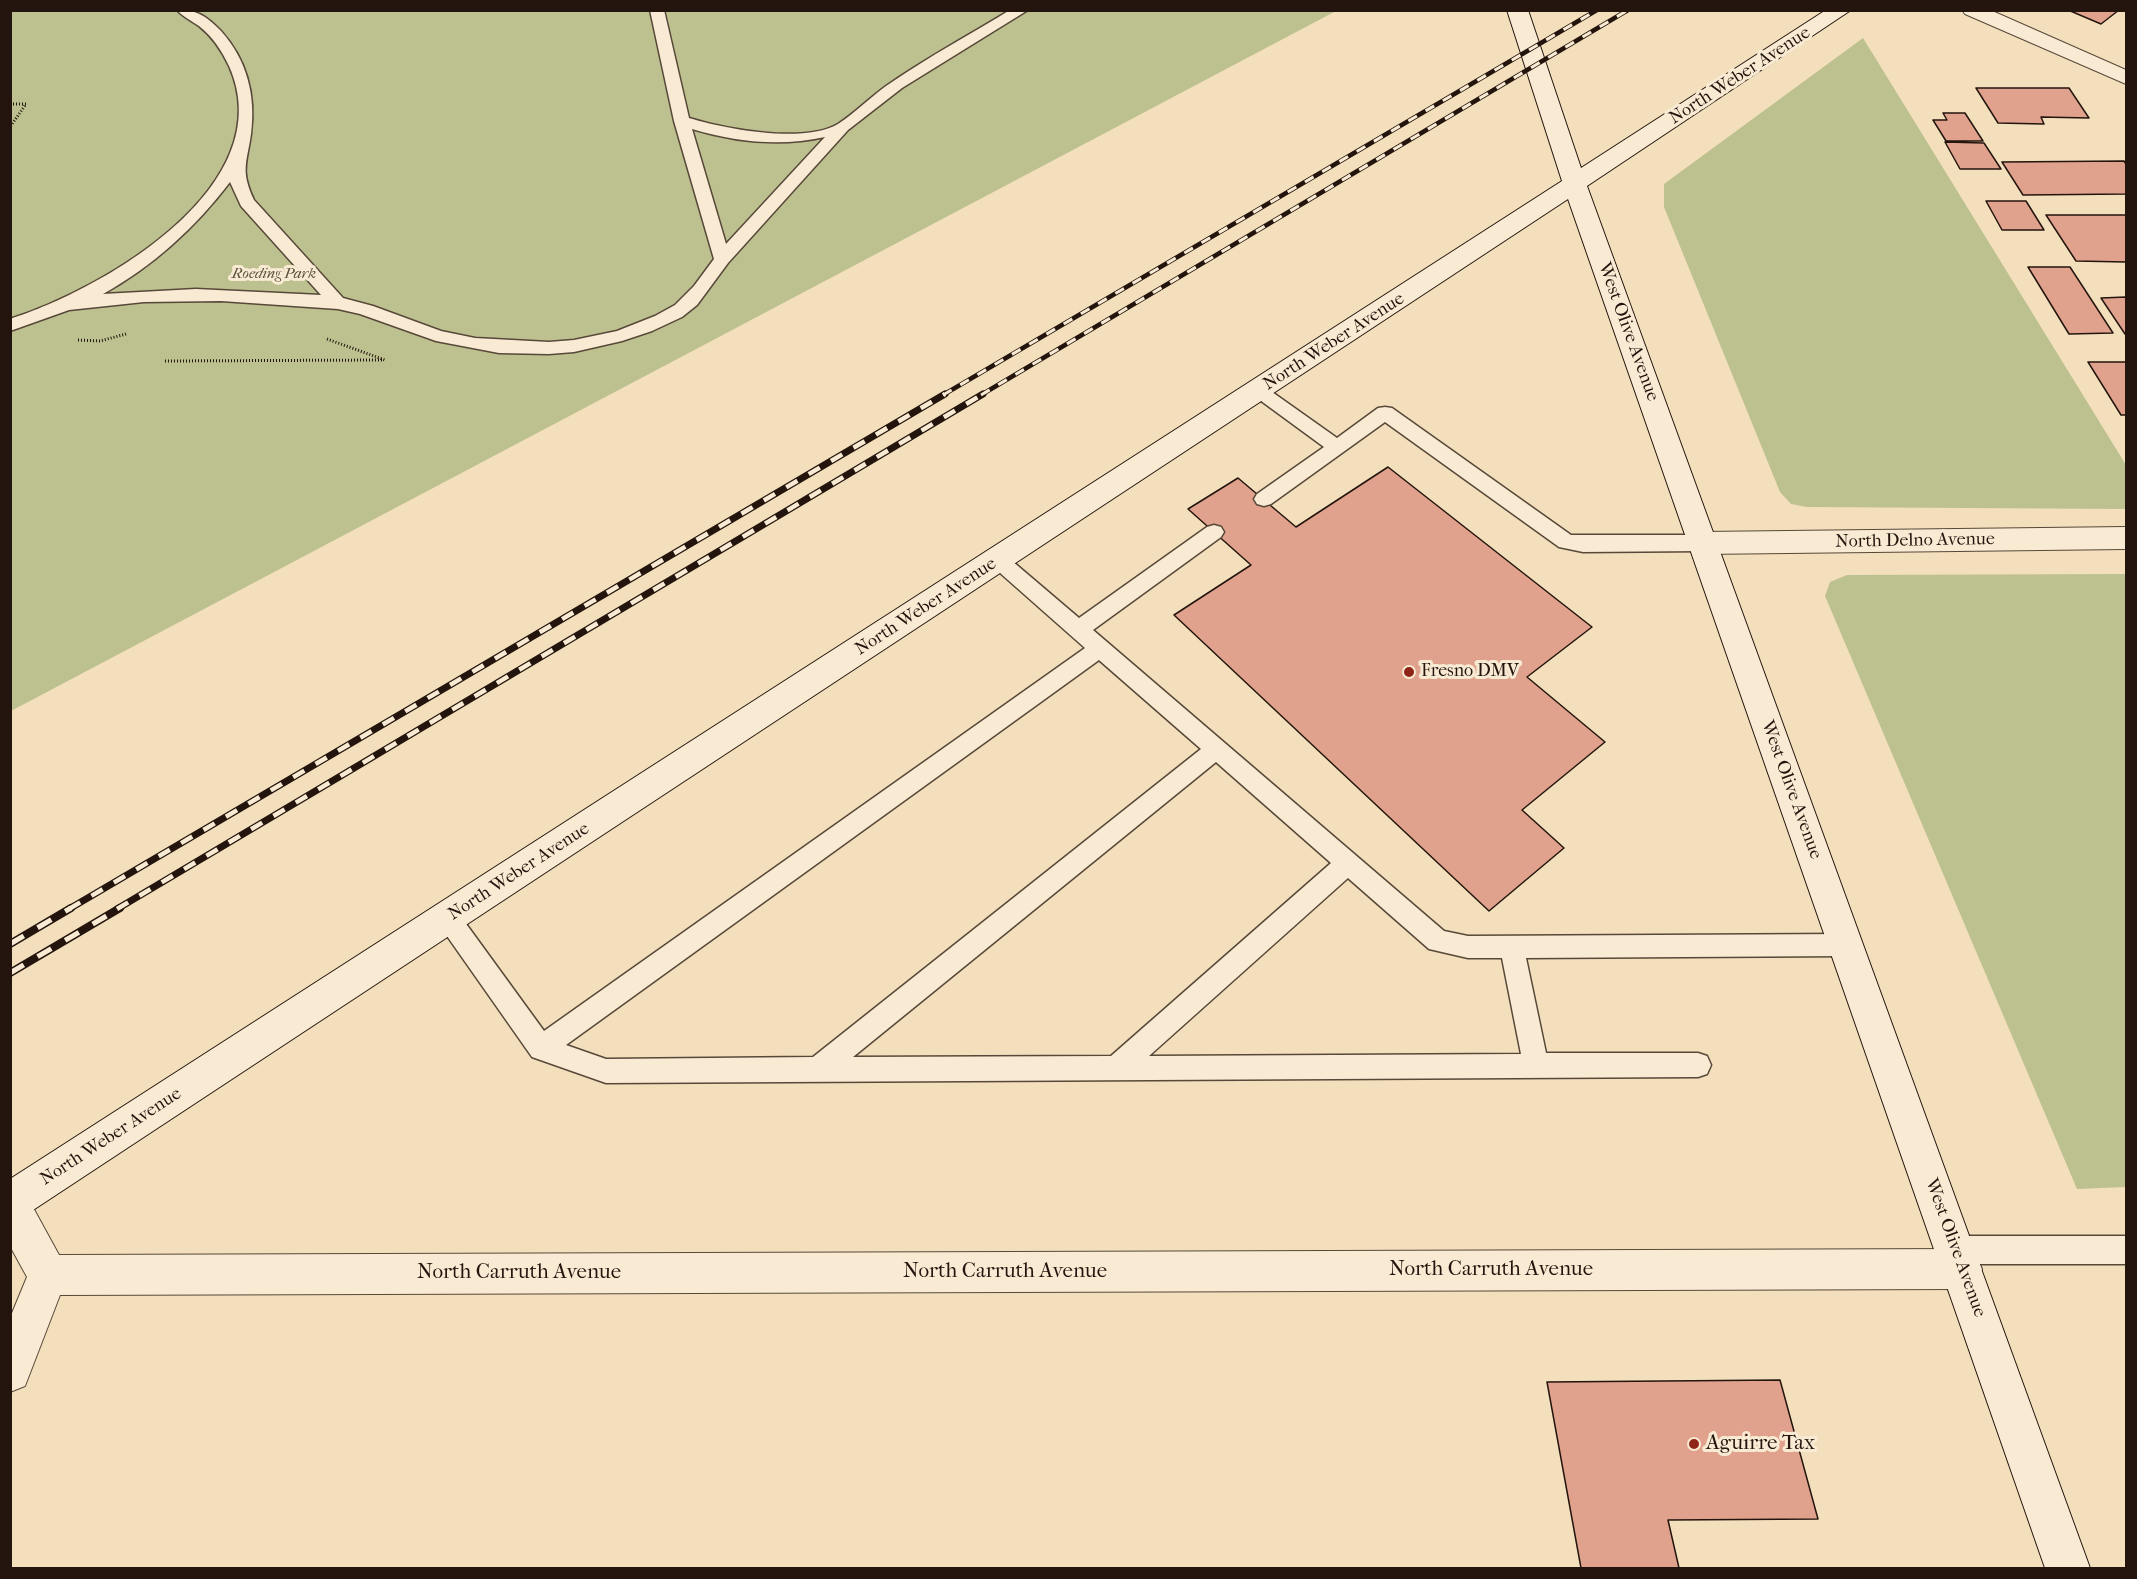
<!DOCTYPE html>
<html>
<head>
<meta charset="utf-8">
<style>
  body { margin:0 }
  #map { position:relative; width:2137px; height:1579px; overflow:hidden; background:#f4dfbc; font-family:"IM FELL French Canon",serif }
  canvas { display:block }
  .frame { position:absolute; inset:0; border:12px solid #23150d; pointer-events:none }
</style>
</head>
<body>
<div id="map">
<canvas width="2137" height="1579"></canvas>
<div class="frame"></div>
</div>
<script>
const g = document.querySelector('canvas').getContext('2d');
g.lineJoin = 'round';
function fillPath(path, color) { g.fillStyle = color; g.fill(path, 'evenodd'); }
function trace(path, color, width, dash) { g.strokeStyle = color; g.lineWidth = width; g.lineCap = dash ? 'butt' : 'round'; g.setLineDash(dash || []); g.stroke(path); }
function write(font, color, halo, rows, align = 'center') {
  g.font = font + ' "IM FELL French Canon",serif'; g.lineWidth = 6; g.setLineDash([]); g.textBaseline = 'middle'; g.strokeStyle = halo; g.fillStyle = color; for (const [text, x, y, turn = 0] of rows) {
    g.save(); g.translate(x, y); g.rotate((+turn || 0) * Math.PI / 180); g.textAlign = isNaN(turn) ? turn : align; if (halo) g.strokeText(text, 0, 0); g.fillText(text, 0, 0); g.restore();
  }
}
fillPath(new Path2D(`
  M11 11H1336L11 711Z
  M1863 38 2126 465V509L1807 507 1791 504 1780 492 1664 207V184Z
  M2126 574V1187L2077 1189 1825 596 1830 582 1847 575Z`), '#bdc18f');
const building = new Path2D(`
  M2068 10H2119L2101 24Z
  M1976 88H2069L2089 118 2041 117 2044 124 1998 123Z
  M1943 113H1965L1983 141H1946L1933 120H1947Z
  M1945 142 1984 143 2001 169H1960Z
  M2124 161 2126 164V194L2023 195 2002 162Z
  M1986 201H2026L2044 230H2002Z
  M2046 215H2126V262L2076 261Z
  M2028 267H2070L2113 333 2069 334Z
  M2126 297V334H2125L2101 298Z
  M2088 362H2126V415H2121Z
  M1388 467 1592 627 1527 677 1605 742 1522 810 1564 848 1489 911 1174 615 1251 565 1188 509 1238 478 1296 527Z
  M1780 1380 1818 1519 1668 1520 1679 1568H1581L1547 1382Z`);
fillPath(building, '#e0a28d');
trace(building, '#23150d', 1.5);
const lane = new Path2D(`
  M177 10C198 10 206 16 221 31 247 60 256 96 251 134 247 163 240 170 254 200L343 298 373 306 441 331 475 338 549 342 574 340 617 331 655 316 675 305 694 286 714 259 674 121 650 10H664L689 118C725 129 804 144 838 124 857 112 873 94 892 82 930 56 971 34 1010 10H1028L902 88 848 130 728 263 697 305 682 317 652 331 622 341 574 352 549 354 499 353 436 341 360 314 338 309 221 301 144 302 69 310 10 331V319C102 290 283 186 229 66 222 51 213 37 199 26 192 21 183 17 177 10ZM692 129C735 142 781 147 825 137L726 244ZM230 182 241 206 321 295 196 289 103 294C153 266 195 228 230 182Z
  M1259 385 1265 387 1337 438 1378 408 1385 407 1392 408 1571 535H1703L1710 538 1713 543 1710 548 1703 551 1583 552 1559 547 1385 422 1271 504 1264 506 1257 504 1254 499 1257 494 1324 447 1253 395 1250 391 1253 387Z
  M1214 525 1221 527 1224 532 1221 537 1093 630 1444 931 1468 936 1846 934 1855 937 1858 945 1855 953 1846 956 1526 958 1546 1053H1698L1707 1056 1711 1065 1707 1074 1698 1077 606 1083 532 1057 440 926 436 918 440 910 448 907 456 910 544 1031 1085 648 991 565 988 560 991 555 998 552 1005 555 1079 618 1207 527ZM1099 660 1201 749 813 1057 606 1059 566 1045ZM1216 762 1331 863 1111 1056 853 1057ZM1348 878 1429 949 1468 958H1502L1521 1054 1149 1056Z
  M1956 1236H2126V1264H1956L1946 1260 1942 1250 1946 1240Z`);
const street = new Path2D(`
  M1962 10H1990L2126 70V84L1965 14Z
  M2126 527V549L1703 554 1693 551 1688 543 1693 535 1703 532Z
  M10 1185 24 1191 59 1255 1962 1249 1976 1255 1982 1269 1976 1283 1962 1289 60 1295 25 1386 10 1392V1318L27 1277 10 1246Z`);
const secondary = new Path2D(`
  M1507 10H1528L1581 168 1826 10H1851L1587 186 2090 1568H2045L1568 199 24 1216 10 1222V1179L1562 181Z`);
trace(lane, '#574839', 3);
trace(street, '#574839', 2);
trace(secondary, '#23150d', 2);
trace(new Path2D(`
  M10 104H26L10 127
  M327 339 385 360
  M78 340 100 341 126 334
  M165 361 382 360`), '#23150d', 3, [1, 2]);
fillPath(lane, '#f8ead3');
fillPath(street, '#f8ead3');
fillPath(secondary, '#f8ead3');
const railFar2 = new Path2D(`
  M943 395 1597 10
  M981 395 1628 10`);
const railFar1 = new Path2D(`
  M69 909 945 394
  M117 909 983 394`);
const rail = new Path2D(`
  M10 944 71 908
  M10 973 120 908`);
trace(railFar2, '#23150d', 4.5);
trace(railFar1, '#23150d', 7);
trace(rail, '#23150d', 8);
trace(railFar2, '#f8ead3', 3, [10]);
trace(railFar1, '#f8ead3', 4.5, [13]);
trace(rail, '#f8ead3', 5, [16]);
for (const [x, y, r, color] of [
  [1409,672,6,"#8f2418"],
  [1694,1444,6,"#8f2418"]
]) { const dot = new Path2D(); dot.arc(x, y, r, 0, 2 * Math.PI); g.fillStyle = color; g.fill(dot); trace(dot, '#f8ead3', 2); }
write('italic 15px', '#59513a', '#f8ead3', [
  ["Roeding Park",274,274]
]);
write('18px', '#23150d', '#f8ead3', [
  ["North Weber Avenue",1740,76,-33],
  ["West Olive Avenue",1628,332,70],
  ["North Weber Avenue",1334,342,-33],
  ["North Delno Avenue",1915,541,-1],
  ["North Weber Avenue",926,607,-33],
  ["West Olive Avenue",1791,790,70],
  ["North Weber Avenue",519,872,-33],
  ["North Weber Avenue",111,1137,-33],
  ["West Olive Avenue",1955,1248,70]
]);
write('18px', '#23150d', '#f8ead3', [
  ["Fresno DMV",1421,672]
], 'left');
write('21px', '#23150d', '#f8ead3', [
  ["North Carruth Avenue",1491,1270],
  ["North Carruth Avenue",1005,1272],
  ["North Carruth Avenue",519,1273]
]);
write('21px', '#23150d', '#f8ead3', [
  ["Aguirre Tax",1706,1444]
], 'left');
</script>
</body>
</html>
